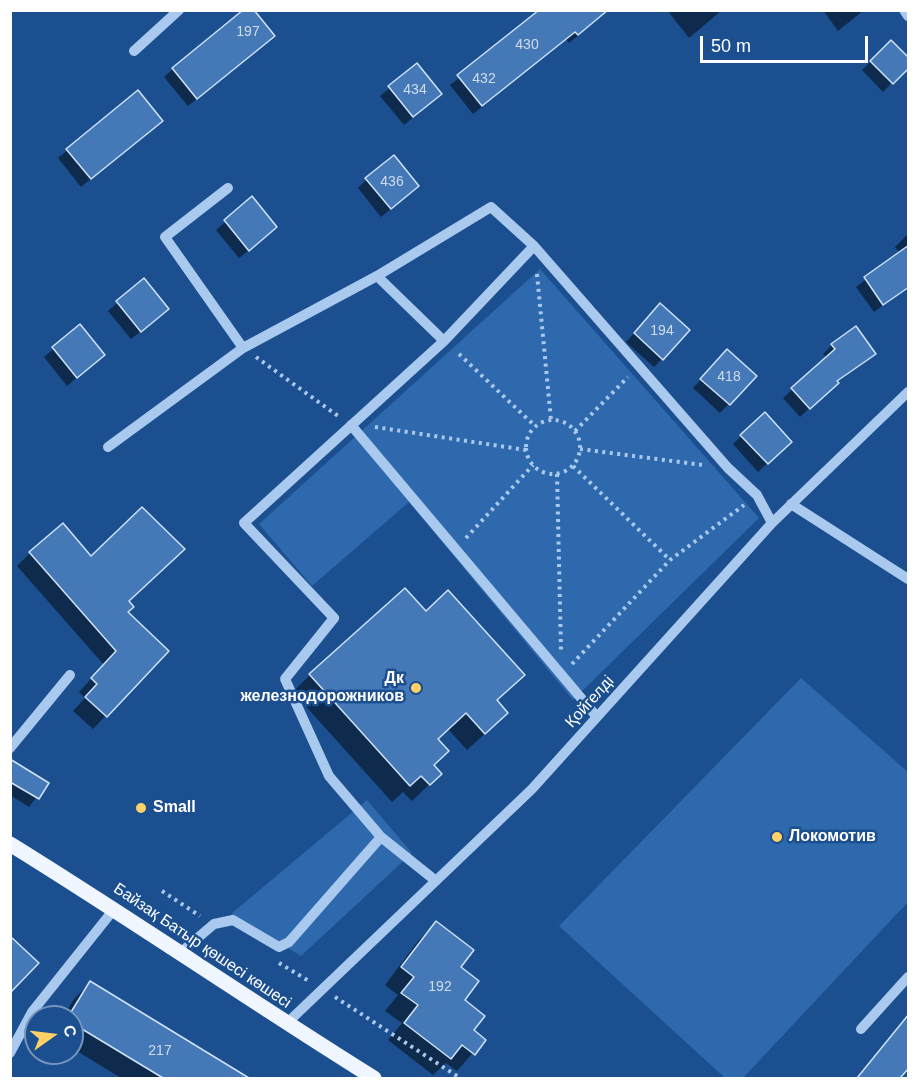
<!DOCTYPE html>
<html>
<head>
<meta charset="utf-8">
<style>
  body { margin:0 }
  #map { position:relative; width:919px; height:1089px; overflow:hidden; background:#1b4f8f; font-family:Arial,sans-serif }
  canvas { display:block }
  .frame { position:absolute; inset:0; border:12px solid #fff; pointer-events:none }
  .north { position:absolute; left:24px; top:1005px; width:60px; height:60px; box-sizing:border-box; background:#1b4f8f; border:2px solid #7695bc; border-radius:50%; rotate:76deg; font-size:16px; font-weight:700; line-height:24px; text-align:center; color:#fff }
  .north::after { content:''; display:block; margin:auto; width:21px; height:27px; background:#ffd166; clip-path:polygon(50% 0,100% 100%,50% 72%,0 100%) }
  .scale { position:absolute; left:700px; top:36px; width:168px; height:27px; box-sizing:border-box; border:3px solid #fff; border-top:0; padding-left:8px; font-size:18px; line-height:21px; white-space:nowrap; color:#fff; -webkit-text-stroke:4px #1b4f8f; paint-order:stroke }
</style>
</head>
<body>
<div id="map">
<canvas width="919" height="1089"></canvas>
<div class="frame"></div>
<div class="north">С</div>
<div class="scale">50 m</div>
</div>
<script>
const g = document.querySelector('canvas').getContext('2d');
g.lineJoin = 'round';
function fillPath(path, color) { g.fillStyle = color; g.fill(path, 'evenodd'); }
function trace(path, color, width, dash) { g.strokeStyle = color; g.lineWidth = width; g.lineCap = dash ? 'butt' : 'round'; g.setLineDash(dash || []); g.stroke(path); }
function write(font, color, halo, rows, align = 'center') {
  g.font = font + ' Arial,sans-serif'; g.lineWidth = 5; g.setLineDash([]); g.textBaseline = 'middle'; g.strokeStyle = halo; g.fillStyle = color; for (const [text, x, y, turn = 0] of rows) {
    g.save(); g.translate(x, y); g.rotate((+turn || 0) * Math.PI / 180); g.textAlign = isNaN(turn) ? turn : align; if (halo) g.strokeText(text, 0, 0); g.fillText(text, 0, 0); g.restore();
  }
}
fillPath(new Path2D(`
  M540 269 759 518 573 700 409 502 312 586 259 524Z
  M801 678 908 772V902L743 1078H725L559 926Z
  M367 800 412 853 301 956 231 914Z`), '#2e69ad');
fillPath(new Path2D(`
  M548 10H608L569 43 566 39 473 114 450 85Z
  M667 10H722L689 38Z
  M823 10H864L838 31Z
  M891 42 908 66 883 92 862 70Z
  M264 44 188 106 164 77 173 69Z
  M417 65 431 102 404 125 380 96Z
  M138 92 161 121 81 187 58 158Z
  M366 180 409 194 381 217 358 188Z
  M252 199 267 236 239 258 216 230Z
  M908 234 907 287 874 312 856 287 900 253 895 247Z
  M144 280 159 317 131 339 108 311Z
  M652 314 662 359 654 367 626 342Z
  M80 326 103 355 67 386 44 357Z
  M832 345 874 354 837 382 800 417 783 398 827 358 823 354Z
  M719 360 755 376 720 413 693 388Z
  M765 414 782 450 758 472 733 444Z
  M30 553 91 559 127 602 126 613 167 651 93 729 73 711 85 698 79 692 104 665 17 566Z
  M310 675 496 701 489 730 467 750 448 729 437 740 433 765 440 774 412 801 403 792 392 802 293 692Z
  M10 760 47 783 29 807 10 795Z
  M437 923 459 967 463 1000 472 1031 484 1040 457 1071 446 1063 433 1075 388 1040 402 1023 385 1011 398 995 385 985 419 940Z
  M90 983 246 1078H121L72 1048V1017H63L74 999Z
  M908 1015V1065L899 1078H857Z`), '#0007');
const building = new Path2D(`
  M243 10H254L275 36 197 99 172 68Z
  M539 10H608L578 35 575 32 482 106 457 75Z
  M891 40 909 58V68L893 84 870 61Z
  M417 63 442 94 413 117 388 86Z
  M138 90 163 121 91 179 66 149Z
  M394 155 419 186 391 209 365 178Z
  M252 196 277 227 249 251 224 220Z
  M909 245V287L883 305 864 277Z
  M144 278 169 309 141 332 116 301Z
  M660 303 690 330 663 360 634 333Z
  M80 324 105 355 77 378 52 347Z
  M856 326 876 354 837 381 839 383 810 409 791 388 835 349 831 344Z
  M727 349 757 376 730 405 700 379Z
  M765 412 792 442 768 464 740 435Z
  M142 507 185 549 129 601 134 607 128 612 169 651 107 717 85 697 97 684 91 678 116 651 29 552 63 523 91 556Z
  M405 588 426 611 448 590 525 675 497 700 508 713 485 734 466 713 438 739 449 751 434 765 442 774 430 785 421 776 410 786 309 674Z
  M10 759 49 783 39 799 10 782Z
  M436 921 474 950 461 967 479 981 465 1000 485 1016 474 1030 486 1040 475 1055 462 1045 451 1059 404 1023 418 1005 401 993 414 977 401 967Z
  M10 936 39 963 10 993Z
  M90 981 249 1078H163L72 1023V1017H68Z
  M909 1014V1068L900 1078H857Z`);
fillPath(building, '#4478b7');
trace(building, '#cfe3fa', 1.5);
trace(new Path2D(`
  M537 274 551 420
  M459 354 535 426
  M256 357 338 416
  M526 447a27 27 0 1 1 54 0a27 27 0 1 1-54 0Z
  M375 427 526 450
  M575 431 628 377
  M580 449 703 465
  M573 466 670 560
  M557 474 561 650
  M466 538 533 465
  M572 664 670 560 744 505
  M162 891 200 916
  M279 963 309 981
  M335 997 460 1078`), '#a9c9ee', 4, [3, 4.5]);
trace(new Path2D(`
  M904 10 908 16
  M134 51 179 10
  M228 188 165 237 243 348
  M377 276 444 341
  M351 425 597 717
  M108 447 243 348 377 276 491 207 534 246 728 468 757 495 772 523
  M791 504 908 579
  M10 748 70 675
  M381 837 436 881
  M180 953 214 924 233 920 279 947 289 942 381 837 329 776 285 679 334 618 244 523 444 341 534 246
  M286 1024 532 789 772 523 908 392
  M861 1029 908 977
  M10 1053 32 1012 115 908`), '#a9c9ee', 10);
trace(new Path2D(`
  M10 844C133 920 252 1002 374 1078`), '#f0f6ff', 15);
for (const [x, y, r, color] of [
  [416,688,6,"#ffd166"],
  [141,808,6,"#ffd166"],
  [777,837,6,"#ffd166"]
]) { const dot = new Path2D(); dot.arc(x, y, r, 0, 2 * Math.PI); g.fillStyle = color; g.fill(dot); trace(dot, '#1b4f8f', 2); }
write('14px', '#d0dded', null, [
  ["197",248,32],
  ["430",527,45],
  ["432",484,79],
  ["434",415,90],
  ["436",392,182],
  ["194",662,331],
  ["418",729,377],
  ["192",440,987],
  ["217",160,1051]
]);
write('bold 16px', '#fff', '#1b4f8f', [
  ["Дк",404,679,"right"],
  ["железнодорожников",404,697,"right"],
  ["Small",153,808],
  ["Локомотив",789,837]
], 'left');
write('16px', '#fff', '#1b4f8f', [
  ["Қойгелді",590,702,-48],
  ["Байзақ Батыр қөшесі көшесі",202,946,34]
]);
</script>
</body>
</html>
